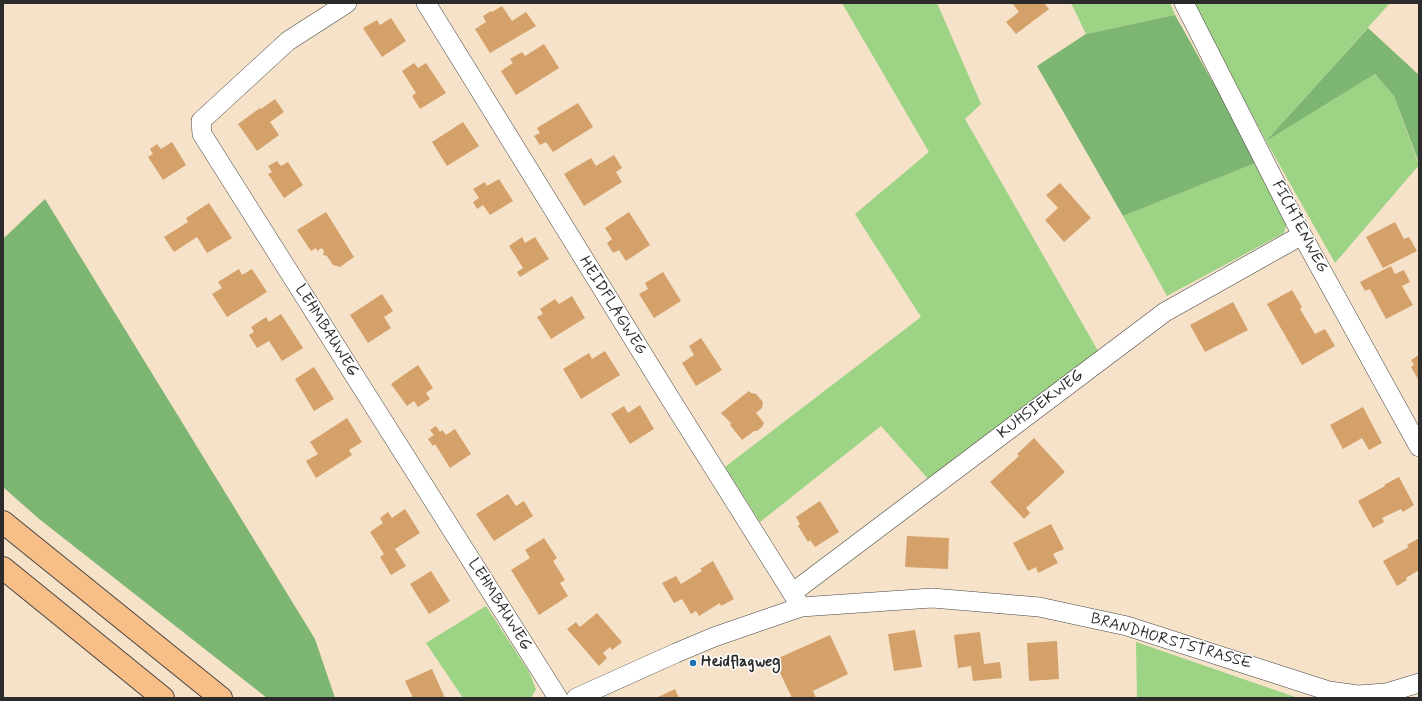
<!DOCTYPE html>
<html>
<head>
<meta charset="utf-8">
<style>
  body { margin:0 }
  #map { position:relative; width:1422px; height:701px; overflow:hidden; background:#f5e2c8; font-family:Mynerve,sans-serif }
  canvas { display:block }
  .frame { position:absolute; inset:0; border:4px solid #2b2b2b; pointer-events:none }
</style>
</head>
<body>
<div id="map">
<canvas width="1422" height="701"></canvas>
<div class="frame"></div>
</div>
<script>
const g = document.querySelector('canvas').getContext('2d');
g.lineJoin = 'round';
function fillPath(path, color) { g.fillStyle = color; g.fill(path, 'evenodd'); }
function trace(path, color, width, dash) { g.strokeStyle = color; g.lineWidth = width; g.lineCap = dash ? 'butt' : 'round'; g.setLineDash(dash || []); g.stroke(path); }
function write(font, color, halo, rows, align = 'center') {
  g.font = font + ' Mynerve,sans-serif'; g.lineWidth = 3; g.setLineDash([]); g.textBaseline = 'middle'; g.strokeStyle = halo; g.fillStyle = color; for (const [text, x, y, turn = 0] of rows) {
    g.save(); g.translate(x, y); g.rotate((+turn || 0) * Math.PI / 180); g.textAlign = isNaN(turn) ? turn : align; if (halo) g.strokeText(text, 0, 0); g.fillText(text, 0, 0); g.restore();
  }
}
fillPath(new Path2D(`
  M842 3H937L981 104 965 119 1105 363 930 481 881 426 760 522 725 467 921 317 855 214 929 152Z
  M1071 3H1170L1175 15 1086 34Z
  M1193 3H1390L1267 140 1375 74 1394 96 1419 165 1335 263 1266 141Z
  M1258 162 1287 222 1284 233 1167 296 1123 216Z
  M486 606 529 672 536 689 531 698H463L426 643Z
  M1136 642 1298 698H1137Z`), '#9cd385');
fillPath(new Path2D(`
  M1175 15 1258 162 1123 216 1037 66 1086 34Z
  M1368 28 1419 75V163L1394 96 1375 74 1266 141Z
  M45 199 315 639 335 698H267L38 518 3 487V239Z`), '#7db572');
fillPath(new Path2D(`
  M1012 3H1044L1049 9 1016 34 1006 22 1019 12Z
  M502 6 512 21 526 12 536 26 490 53 475 29 486 22 483 16 491 11 492 12Z
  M391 18 406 41 382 57 363 28 377 20 380 25Z
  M544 44 559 68 516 95 501 71 513 63 510 59 522 52 525 56Z
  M414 63 418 68 426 63 446 93 420 109 412 96 416 93 402 71Z
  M275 99 284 112 270 122 279 135 257 151 238 124 260 108 261 109Z
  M578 103 593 127 553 152 546 142 540 145 534 136 540 133 537 128Z
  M463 122 479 146 447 166 432 142Z
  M172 142 186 165 163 180 148 157 153 154 150 149 157 144 161 149Z
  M614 155 622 168 616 172 622 182 584 206 564 174 591 158 596 166Z
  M277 161 281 166 288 162 303 185 284 198 268 174 272 172 268 166Z
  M499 179 513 201 490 215 483 205 477 209 473 202 479 198 473 189 485 182 487 186Z
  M1060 183 1091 218 1064 242 1045 220 1058 208 1046 195Z
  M209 203 232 238 207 253 197 237 174 252 164 237 188 222 186 218Z
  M326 212 354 257 340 267 333 265 327 256 323 255 324 251 322 248 317 251 316 248 311 251 297 230Z
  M629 212 650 245 626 261 619 250 613 253 607 243 612 239 605 228Z
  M1395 222 1404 239 1409 237 1417 251 1383 268 1366 237Z
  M522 237 525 243 535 237 549 259 520 277 517 272 523 268 509 246Z
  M1391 266 1395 274 1404 270 1410 282 1402 286 1413 305 1386 319 1370 289 1365 291 1360 282Z
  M239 269 242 275 252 269 267 292 227 317 212 294 222 288 218 282Z
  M663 272 681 301 654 318 639 294 648 289 645 283Z
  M1292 290 1302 307 1300 309 1315 334 1325 329 1335 346 1302 365 1267 304Z
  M382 294 393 311 384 317 391 328 368 343 350 315Z
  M572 296 585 318 551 339 537 317 543 314 540 309 555 299 559 304Z
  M1233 302 1248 330 1205 352 1190 325Z
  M281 314 303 348 282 361 269 341 257 348 249 335 254 332 251 327 266 317 269 322Z
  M701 338 722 370 696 386 682 363 694 355 689 346Z
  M605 351 620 375 581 399 563 369 589 353 592 359Z
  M1419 355V381L1411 367 1414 365 1411 360Z
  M418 365 433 388 426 393 430 399 418 407 414 401 407 406 391 384Z
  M314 367 334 399 314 411 295 379Z
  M749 391 751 393 756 394 763 402 762 408 756 413 764 423 762 427 757 431H754L742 440 730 425 731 423 721 413Z
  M640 405 654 429 630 444 611 414 624 406 628 413Z
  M1363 407 1382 443 1369 450 1362 438 1343 449 1330 425Z
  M347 418 362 442 349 450 352 455 316 478 306 461 318 454 310 442Z
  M436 426 440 432 442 430 446 435 455 429 471 454 450 468 435 444 433 446 428 439 434 435 430 430Z
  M1034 438 1065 472 1026 508 1030 513 1024 519 990 482 1019 456 1017 454Z
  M1399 477 1414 505 1403 512 1401 509 1382 518 1384 522 1373 528 1358 501 1385 486 1384 485Z
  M508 494 516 506 524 501 533 516 494 541 476 514Z
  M820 501 839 532 815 547 810 540 808 542 798 526 800 524 796 517Z
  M405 509 420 533 395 549 406 566 391 575 380 557 384 554 370 532 383 523 380 518 388 512 392 518Z
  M1051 524 1064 549 1053 554 1058 563 1038 573 1036 567 1028 571 1013 543Z
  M907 536 949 538 948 569 905 567Z
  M544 538 557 558 553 561 565 580 560 583 568 596 539 615 511 570 530 558 525 550Z
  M1419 538V570L1406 578 1407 580 1397 586 1383 561 1409 547 1407 545Z
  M713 561 734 599 721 606 720 603 699 616 696 611 691 614 682 599 674 603 662 583 676 576 681 584 702 571 700 569Z
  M431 571 450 601 429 614 410 584Z
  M597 613 622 642 612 650 610 647 603 653 607 658 599 666 567 629 576 622 580 627Z
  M915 630 922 667 894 671 888 634Z
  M980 632 984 664 1000 662 1002 678 973 681 971 666 958 668 954 635Z
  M830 635 848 674 813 691 816 698H792L774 660Z
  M1057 641 1059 679 1029 681 1027 643Z
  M432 669 445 698H413L405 681Z
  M675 689 679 698H656Z`), '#d5a16a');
const minor = new Path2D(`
  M347 3 288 41 201 121 202 134 558 698
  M426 3 668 395 801 607
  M1184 3 1302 235 1419 447
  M792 593 1165 312 1302 235
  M576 698 676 653 714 637 801 607 932 598 1039 607 1127 626 1329 691 1358 695 1386 693 1419 683`);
const motorway = new Path2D(`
  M3 522 221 698
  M3 568 163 698`);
trace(minor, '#494643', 20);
trace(motorway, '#494643', 24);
trace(minor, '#fff', 19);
trace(motorway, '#f7be87', 22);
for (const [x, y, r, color] of [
  [693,663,4,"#1f6fb2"]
]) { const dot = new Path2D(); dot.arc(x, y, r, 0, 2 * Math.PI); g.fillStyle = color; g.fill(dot); trace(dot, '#fff', 1.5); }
write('16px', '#2b2b2b', '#fff', [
  ["FICHTENWEG",1299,227,62],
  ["HEIDFLAGWEG",612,306,58],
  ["LEHMBAUWEG",326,331,58],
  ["KUHSIEKWEG",1041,405,-37],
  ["LEHMBAUWEG",499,605,58],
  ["BRANDHORSTSTRASSE",1171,642,16]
]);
write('bold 16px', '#2b2b2b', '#fff', [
  ["Heidflagweg",701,663]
], 'left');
</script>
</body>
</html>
